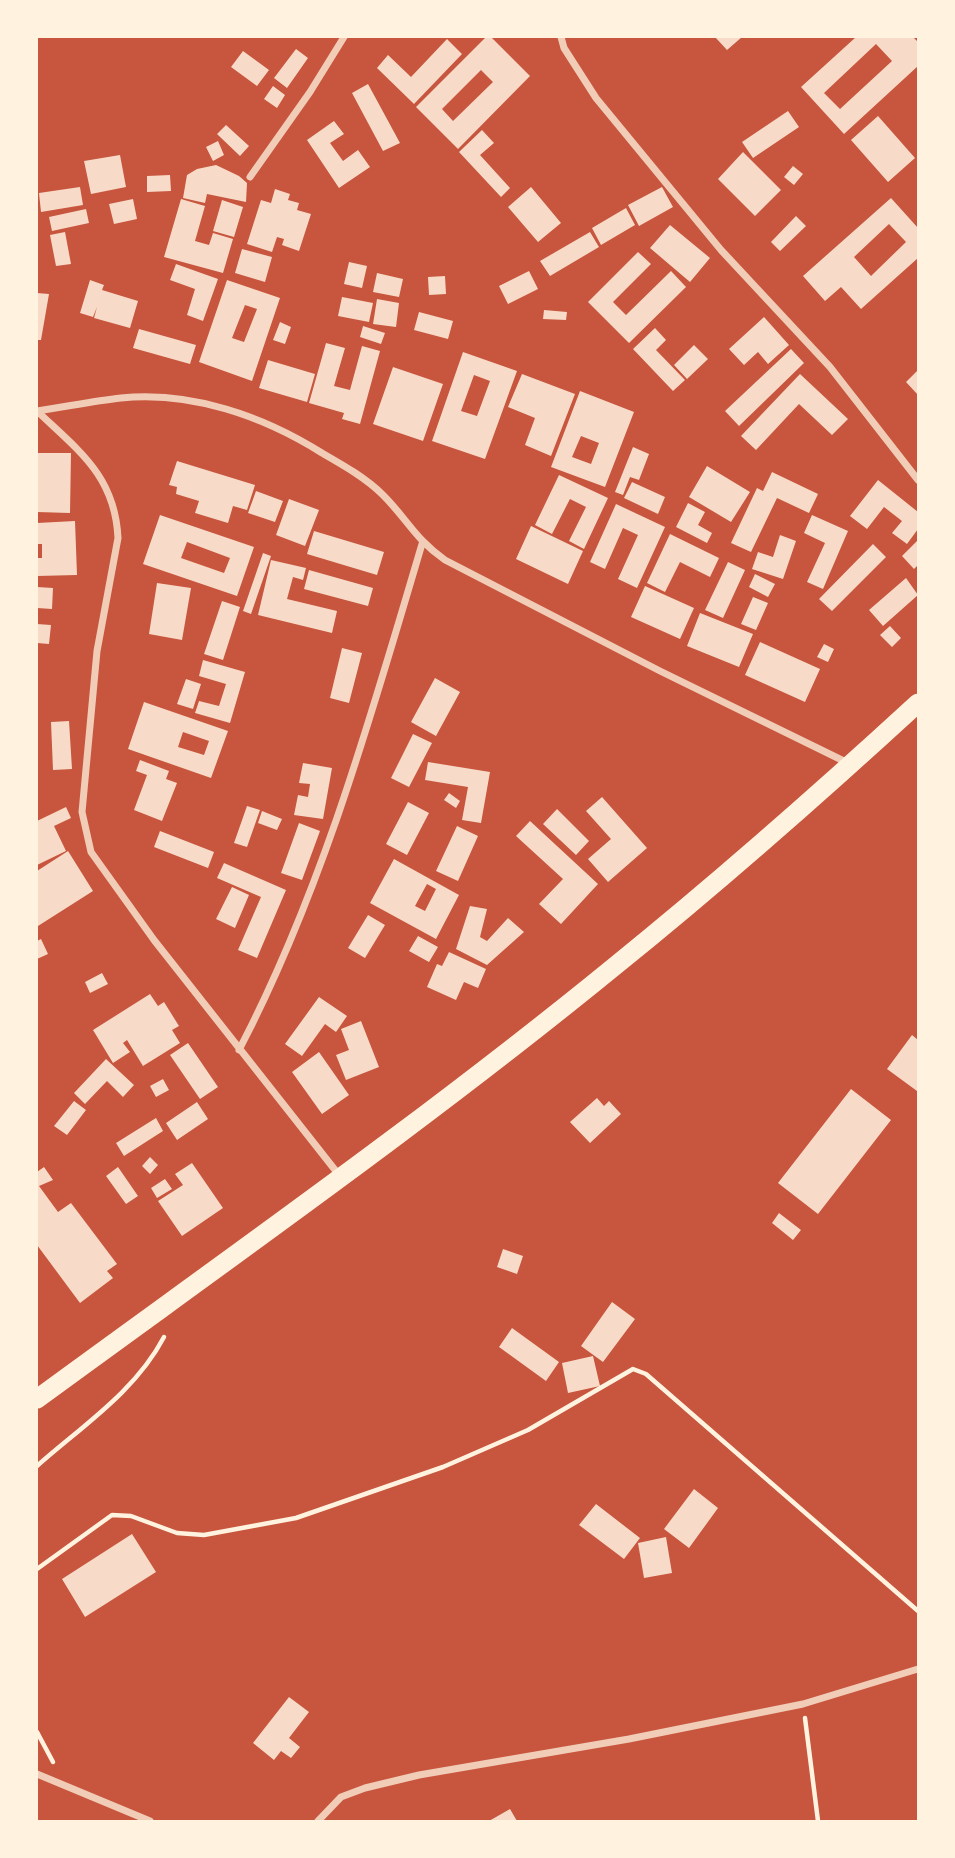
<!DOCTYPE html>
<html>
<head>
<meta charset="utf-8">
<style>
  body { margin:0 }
  #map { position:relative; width:955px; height:1858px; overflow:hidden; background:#c8553d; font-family:Cabin,sans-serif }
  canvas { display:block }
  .frame { position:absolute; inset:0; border:38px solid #fff3e0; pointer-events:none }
</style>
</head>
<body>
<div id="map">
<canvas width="955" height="1858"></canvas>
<div class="frame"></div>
</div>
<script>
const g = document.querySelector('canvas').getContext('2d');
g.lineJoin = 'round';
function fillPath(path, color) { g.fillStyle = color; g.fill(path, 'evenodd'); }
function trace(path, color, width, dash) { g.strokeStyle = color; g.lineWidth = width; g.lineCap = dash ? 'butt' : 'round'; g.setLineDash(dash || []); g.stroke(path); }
fillPath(new Path2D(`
  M486 37H491L530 76 458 149 416 107ZM481 70 493 82 453 121 442 109Z
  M715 37H742L727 50Z
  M856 37H913L918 42V66L844 134 801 87ZM876 44 892 61 840 109 824 93Z
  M447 39 462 54 414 104 377 68 388 55 411 77Z
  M296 49 308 58 287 88 274 78Z
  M243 51 269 70 257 86 231 67Z
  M368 84 400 143 383 151 352 93Z
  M273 86 285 95 277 108 264 99Z
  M788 111 799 127 753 158 742 142Z
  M878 116 915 158 888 182 851 140Z
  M334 121 344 134 330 143 343 161 358 150 370 167 339 188 307 140Z
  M226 125 249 146 240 156 217 134Z
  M482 130 494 143 480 155 510 188 501 197 459 152Z
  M218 141 224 155 213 161 206 147Z
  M743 152 781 190 755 216 718 179Z
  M120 155 126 187 91 194 84 161Z
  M216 165 239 176 247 183 246 202 207 194 205 203 183 198 187 175 197 169Z
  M793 166 803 174 794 185 784 177Z
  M170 175 171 191 147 192V176Z
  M80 187 83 205 41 212 39 193Z
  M531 187 561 223 538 242 508 207Z
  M662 187 673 207 639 226 628 205Z
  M275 189 290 194 288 200 299 203 297 210 311 214 299 251 282 245 284 239 277 237 272 252 247 244 261 200 271 203Z
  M891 198 918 228V258L861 309 841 287 825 301 803 276ZM889 224 906 242 871 276 854 257Z
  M133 199 137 219 114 224 109 204Z
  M181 199 205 206 195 241 209 245 213 233 233 239 223 273 164 257Z
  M222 200 243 207 234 237 213 231Z
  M626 208 635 225 601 245 592 228Z
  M86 209 89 223 52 231 49 217Z
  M796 216 806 226 780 251 771 242Z
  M670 225 710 258 690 282 650 248Z
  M65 232 71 264 56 266 50 235Z
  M590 232 599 247 550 276 540 261Z
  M242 249 272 257 265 282 235 273Z
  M638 252 651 264 613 302 626 315 671 271 686 287 629 343 588 302Z
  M349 262 367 266 362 288 344 284Z
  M176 264 218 279 203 321 187 315 195 289 170 280Z
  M529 271 538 289 508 304 499 286Z
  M377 273 403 279 399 297 373 292Z
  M445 276 446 294 429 295 428 277Z
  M90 280 104 285 102 290 138 301 130 328 94 318 97 307 93 317 80 313Z
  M227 280 280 298 252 381 199 362ZM245 305 257 309 244 342 232 338Z
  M37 293 49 294 41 340H37Z
  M342 297 373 303 369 322 338 316Z
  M377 299 399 303 396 327 373 324Z
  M544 310 567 312 566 320 543 319Z
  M419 312 453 321 448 339 414 330Z
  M764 317 789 345 768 364 758 352 744 365 729 349Z
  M280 322 291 327 285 344 273 340Z
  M363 326 385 333 381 344 360 337Z
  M655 328 666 340 656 350 685 380 673 391 633 349Z
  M139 329 196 345 190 364 133 348Z
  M326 343 345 348 334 386 350 390 362 346 380 351 360 424 342 419 344 413 309 403Z
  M694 345 708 359 687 379 674 365Z
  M791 349 804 363 739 426 725 411Z
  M463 352 517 371 485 459 432 441ZM474 375 490 381 477 416 461 411Z
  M268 360 315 374 307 402 259 388Z
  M393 367 443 384 423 441 373 424Z
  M918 370V395L906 382Z
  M522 374 575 394 551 456 525 445 535 418 508 407Z
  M800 374 848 419 832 435 799 404 756 450 741 436Z
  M580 391 634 412 605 487 551 467ZM581 436 599 443 591 464 572 457Z
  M633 447 649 454 639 480 630 477 623 495 615 492Z
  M37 453H71L70 513 37 512Z
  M177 461 255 485 247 510 233 506 228 523 195 513 199 501 176 494 177 487 169 485Z
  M707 466 750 492 731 522 689 497Z
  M772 472 818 494 809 513 777 498 751 552 731 543 757 488 763 491Z
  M559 475 608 498 584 549 569 541 586 507 570 499 552 534 535 525Z
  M878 480 918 512V529L907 544 892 533 902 521 884 507 867 529 850 516Z
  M632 482 665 497 658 514 624 498Z
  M256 491 283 501 275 522 248 513Z
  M289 499 319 510 305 546 276 535Z
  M688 503 705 512 698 525 712 533 707 543 676 527Z
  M616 504 665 527 637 588 618 579 638 535 623 528 605 569 590 562Z
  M160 515 254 547 237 596 143 564ZM187 542 230 558 224 573 181 558Z
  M812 515 848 531 823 589 807 582 825 543 804 533Z
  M75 521 77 575 37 576V558H42V544H37V523Z
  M531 526 583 551 568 584 516 559Z
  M314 531 384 552 377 575 307 554Z
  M670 534 719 558 710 577 680 562 665 592 647 583Z
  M780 535 796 541 783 579 752 569 758 552 773 557Z
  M918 540V565L914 569 902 556Z
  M873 544 886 557 832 611 819 599Z
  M263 553 271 556 251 614 243 611Z
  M271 560 306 568 303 580 293 577 287 599 337 611 332 633 258 615Z
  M728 562 745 570 723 618 705 610Z
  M309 570 373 588 368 606 304 589Z
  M755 574 775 584 768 597 749 587Z
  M906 578 918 595 883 626 869 610Z
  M157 583 191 588 182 640 149 634Z
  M645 586 694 608 680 639 631 617Z
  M37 587 53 588 52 609 37 608Z
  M753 597 768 603 756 630 741 624Z
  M222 601 240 607 223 660 204 654Z
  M700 613 753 634 739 667 687 646Z
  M37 624 51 625 49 644 37 643Z
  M890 626 901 638 892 647 880 635Z
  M760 642 820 669 805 702 745 675Z
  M824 644 834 649 828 662 817 657Z
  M342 648 362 653 349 703 330 698Z
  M203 660 245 672 230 723 195 713 199 701 219 706 226 684 199 676Z
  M435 678 460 692 436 736 411 722Z
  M186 679 201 684 193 709 177 704Z
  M144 702 228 731 211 778 128 749ZM183 732 209 741 204 755 178 747Z
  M69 721 72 769 53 770 51 722Z
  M413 734 432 743 409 787 391 778Z
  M140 760 169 771 166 779 177 783 162 821 134 810 147 775 136 771Z
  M428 762 490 772 481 823 462 820 468 787 425 780Z
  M303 763 332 768 323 819 294 815 298 795 308 797 310 784 299 783Z
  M449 793 460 801 456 808 444 800Z
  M602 797 647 848 608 882 588 859 611 839 586 811Z
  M408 802 429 813 407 855 386 844Z
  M247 806 260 810 247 847 234 843Z
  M66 807 71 818 54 826 66 851 37 865V821Z
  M557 809 589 841 576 855 543 824Z
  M262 811 282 819 277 830 258 823Z
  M530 821 598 884 561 924 539 904 563 879 516 836Z
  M299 823 320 831 302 880 281 873Z
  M457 826 478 836 458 881 436 871Z
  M160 831 214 852 208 868 154 847Z
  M68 851 93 891 38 926 37 871Z
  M394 859 459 895 436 939 370 903ZM427 884 436 889 425 911 415 906Z
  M224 863 286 890 257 958 238 950 261 897 217 878Z
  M232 887 249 895 235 928 216 919Z
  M470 906 487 909 480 937 487 941 508 918 524 932 487 965 456 949Z
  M368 915 385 925 365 958 348 948Z
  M418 936 438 947 429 962 409 951Z
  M41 939 48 954 37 959V941Z
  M449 952 486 969 478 988 464 982 456 1000 427 987 437 964 442 966Z
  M102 973 108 984 90 993 85 982Z
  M150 994 158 1006 164 1002 179 1026 172 1030 180 1043 143 1066 127 1040 123 1043 130 1052 113 1063 93 1030Z
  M319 997 347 1016 336 1032 325 1024 302 1056 285 1044Z
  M361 1021 379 1067 346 1080 336 1055 349 1050 341 1029Z
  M912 1035 918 1040 917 1091 887 1069Z
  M188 1043 218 1087 200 1099 170 1055Z
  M319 1052 349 1095 322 1114 292 1072Z
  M106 1059 134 1085 123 1097 107 1081 85 1104 74 1093Z
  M163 1079 169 1090 156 1097 150 1086Z
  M851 1089 891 1120 818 1214 778 1183Z
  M597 1098 604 1106 609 1101 621 1114 590 1143 570 1122Z
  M74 1101 86 1110 67 1135 54 1126Z
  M197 1102 208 1119 177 1140 166 1123Z
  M156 1118 163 1131 124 1156 116 1143Z
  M150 1157 158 1165 150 1174 142 1166Z
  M192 1163 223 1208 182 1236 158 1201 183 1185 175 1174Z
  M44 1167 53 1180 39 1186 58 1212 71 1203 117 1264 107 1271 113 1278 80 1303 37 1245V1172Z
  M118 1167 138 1196 126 1204 106 1176Z
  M165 1179 172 1189 157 1198 151 1188Z
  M779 1213 801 1230 793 1240 772 1223Z
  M503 1249 523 1256 517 1274 497 1267Z
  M612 1302 635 1319 603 1362 581 1346Z
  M512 1328 559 1362 546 1381 499 1347Z
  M593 1356 600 1386 568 1393 562 1363Z
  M694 1489 718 1508 689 1548 664 1529Z
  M596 1504 640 1538 624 1559 579 1525Z
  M132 1534 156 1572 85 1617 62 1579Z
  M666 1537 672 1573 644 1578 638 1543Z
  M289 1697 309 1712 289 1738 300 1747 291 1758 281 1751 274 1760 253 1743Z
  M510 1809 517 1821H489Z`), '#f7dbc8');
trace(new Path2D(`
  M37 1466C82 1426 135 1392 164 1337
  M37 1569 112 1515 131 1516 177 1533 204 1535 296 1518 443 1467 528 1430 633 1369 646 1374 918 1611
  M805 1718 818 1821
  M37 1732 53 1762`), '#fff3e0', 4.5);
trace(new Path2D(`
  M561 37 564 48 596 98 721 250 830 367 918 480
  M250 177 310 92 344 37
  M37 411C65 407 93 401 121 398 192 391 263 416 322 453 343 465 366 478 383 495 407 519 415 539 445 560L660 671 850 764
  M37 411C79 451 115 476 118 538L97 651 82 812 91 852 154 940 339 1175
  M239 1050C322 891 371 716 422 544
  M37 1774 150 1821
  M318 1821 341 1797 365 1788 419 1775 629 1739 803 1704 918 1669`), '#f1ccb7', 7);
trace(new Path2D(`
  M37 1399C231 1257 429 1118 615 966 719 882 820 793 918 703`), '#fff3e0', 19);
</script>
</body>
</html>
